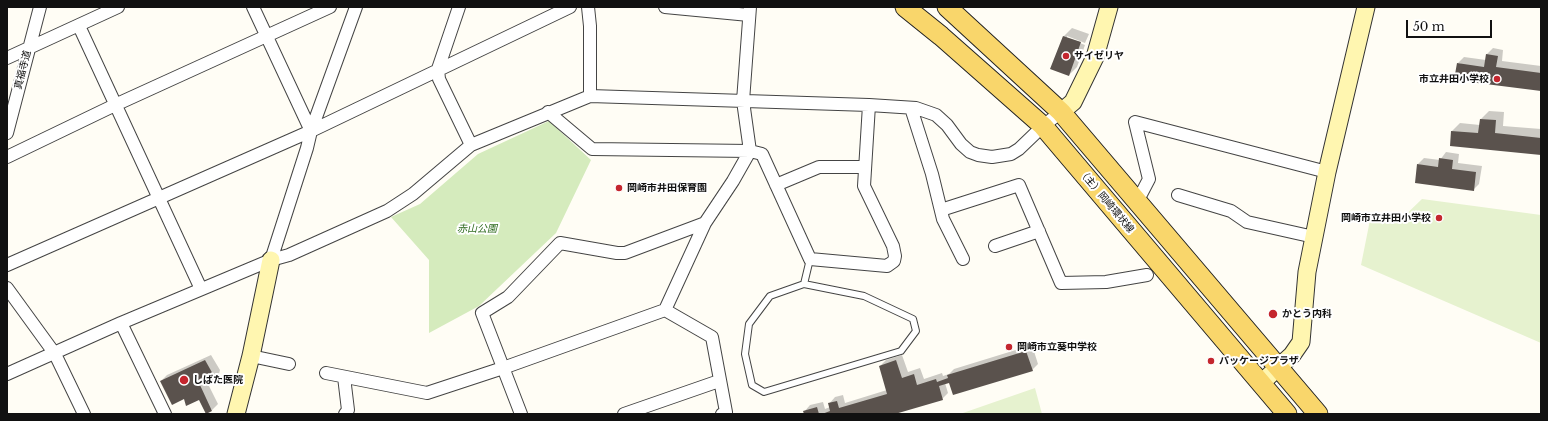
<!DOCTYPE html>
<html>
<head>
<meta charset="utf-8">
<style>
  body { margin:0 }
  #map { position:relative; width:1548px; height:421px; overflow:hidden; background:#fffdf5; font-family:"Libre Baskerville",serif }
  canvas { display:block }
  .frame { position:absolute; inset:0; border:8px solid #111; pointer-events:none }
  .scale { position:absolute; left:1406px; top:20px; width:86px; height:18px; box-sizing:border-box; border:2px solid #111; border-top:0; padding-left:5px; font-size:12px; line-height:14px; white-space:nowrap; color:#111; -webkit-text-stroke:3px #fff; paint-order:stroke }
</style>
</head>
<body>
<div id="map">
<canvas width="1548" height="421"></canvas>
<div class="frame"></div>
<div class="scale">50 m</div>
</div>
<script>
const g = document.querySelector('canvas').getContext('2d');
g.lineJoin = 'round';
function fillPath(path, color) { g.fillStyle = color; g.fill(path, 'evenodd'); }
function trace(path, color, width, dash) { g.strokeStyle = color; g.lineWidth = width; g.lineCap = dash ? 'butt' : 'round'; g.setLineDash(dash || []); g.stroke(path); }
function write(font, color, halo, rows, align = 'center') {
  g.font = font + ' "Libre Baskerville","Noto Sans JP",serif'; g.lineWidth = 4; g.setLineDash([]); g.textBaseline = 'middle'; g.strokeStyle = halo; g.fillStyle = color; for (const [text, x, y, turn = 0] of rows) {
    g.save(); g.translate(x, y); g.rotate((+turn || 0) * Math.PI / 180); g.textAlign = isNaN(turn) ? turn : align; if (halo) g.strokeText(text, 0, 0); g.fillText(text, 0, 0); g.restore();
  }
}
fillPath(new Path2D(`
  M549 121 591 160 556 233 479 306 429 333V260L391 217 420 204 478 154Z`), '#d5ebbd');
fillPath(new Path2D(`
  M1422 199 1541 215V343L1361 265 1370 220 1398 222Z
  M1035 388 1042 414H960Z`), '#e6f2cf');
fillPath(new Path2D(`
  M1072 28 1089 34 1085 43 1067 36V38L1085 45 1077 67 1069 75 1064 36Z
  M1493 48 1503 50 1502 61 1541 66V90L1458 63 1464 57 1486 60 1487 54Z
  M1489 111 1504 112 1503 126 1541 129V154L1451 145 1452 131 1460 123 1480 125 1481 119Z
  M1446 152 1459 154 1458 163 1482 166 1479 184 1473 190 1418 164 1424 158 1440 160Z
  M1032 345 1038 364 1032 370 945 383 948 393 942 399 892 414H805L804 412 810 405 823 402 825 409 830 407 829 404 835 397 843 395 845 403 887 390 880 366 886 360 902 355 908 372 920 368 924 379 942 373 943 376 949 374 954 369Z
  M211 355 220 370 219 374 212 381 207 382 218 404 212 410 199 399 184 398 161 381 167 375Z`), '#0003');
fillPath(new Path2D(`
  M1063 36 1081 42 1069 76 1050 69Z
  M1486 54 1498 56 1496 67 1541 73V91L1454 80 1457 63 1484 67Z
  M1480 119 1496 120 1495 133 1541 138V155L1450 146 1451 131 1478 133Z
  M1439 158 1453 160 1452 169 1476 172 1474 191 1415 183 1417 164 1438 167Z
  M1026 351 1033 371 953 395 949 383 939 386 943 400 895 414H822L830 411 828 403 837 401 839 408 887 394 879 366 896 360 902 378 914 374 917 385 936 379 937 382 948 378 947 375Z
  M205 360 214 376 213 381 209 383H205L203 378 196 381 200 385 212 411 206 414 199 400 186 406 184 399 172 405 160 381Z
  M817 407 819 414H804L803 411Z`), '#5a524d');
const lane = new Path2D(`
  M804 284 770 296 749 324 745 354 752 385 764 392 901 351 916 331 913 319 864 296 804 284 810 259`);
const street = new Path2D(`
  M253 7 311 131
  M459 7 438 69 439 79 471 145
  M588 7 590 26V96
  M665 7 749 15
  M79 26 201 289
  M7 58 118 7
  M911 108 932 174 943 219 963 259
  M548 112 592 149 750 151 762 154 810 259 887 266 894 261 895 256 893 246 864 186 869 105
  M7 133 40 7
  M7 157 115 105 330 7
  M776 185 819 167H865
  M1178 195 1231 211 1247 222 1314 237
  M1137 202 1149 179 1135 122 1327 172
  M941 210 1019 185 1061 283 1106 282 1147 275
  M995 246 1039 231
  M271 260 307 148 311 131 356 7
  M7 265 311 131 570 7
  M7 288 55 354 84 414
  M665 310 712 337 726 412 722 414
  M121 323 165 414
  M251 356 289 364
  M326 373 427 393 503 368 665 310 705 223 733 181 750 151 743 101 750 7
  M7 374 121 323 271 260 289 255 387 211 413 194 471 145 590 96 869 105 916 108 936 115 947 125 961 144 970 152 978 155 992 157 1011 154 1019 149 1043 126 1061 112
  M344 377 348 410 345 414
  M521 414 482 313 508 297 560 243 617 253H625L705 223
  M624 414 719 381`);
const secondary = new Path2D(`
  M1061 112 1073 102 1095 57 1109 7
  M1261 383 1292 355 1301 342 1307 272 1327 172 1366 7
  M236 414 251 356 271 260`);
const primary = new Path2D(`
  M905 7 941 36 1043 126 1287 414
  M947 7 1061 112 1318 414`);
trace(lane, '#444', 8);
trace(street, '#444', 14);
trace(secondary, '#333', 19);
trace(primary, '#222', 21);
trace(lane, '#fff', 6);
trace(street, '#fff', 12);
trace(secondary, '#fff6b0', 17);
trace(primary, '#f9d66b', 19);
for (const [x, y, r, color] of [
  [1066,56,4,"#c4262e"],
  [1497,79,4,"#c4262e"],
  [619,188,4,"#c4262e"],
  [1439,218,4,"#c4262e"],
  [1273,314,5,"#c4262e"],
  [1009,347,4,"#c4262e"],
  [1211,361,4,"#c4262e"],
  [184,380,5,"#c4262e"]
]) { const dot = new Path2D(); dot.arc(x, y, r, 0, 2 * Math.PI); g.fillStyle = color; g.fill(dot); trace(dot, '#fff', 1.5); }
write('bold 10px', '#111', '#fff', [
  ["サイゼリヤ",1074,56],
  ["市立井田小学校",1489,79,"right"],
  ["岡崎市井田保育園",627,188],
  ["岡崎市立井田小学校",1431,218,"right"],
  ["かとう内科",1282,314],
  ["岡崎市立葵中学校",1017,347],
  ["パッケージプラザ",1219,361],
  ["しばた医院",193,380]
], 'left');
write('10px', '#111', '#fff', [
  ["真福寺道",23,70,-76],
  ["（主）岡崎環状線",1106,201,50]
]);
write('italic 10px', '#2f6b1f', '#fff', [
  ["赤山公園",477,229]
]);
</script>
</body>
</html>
